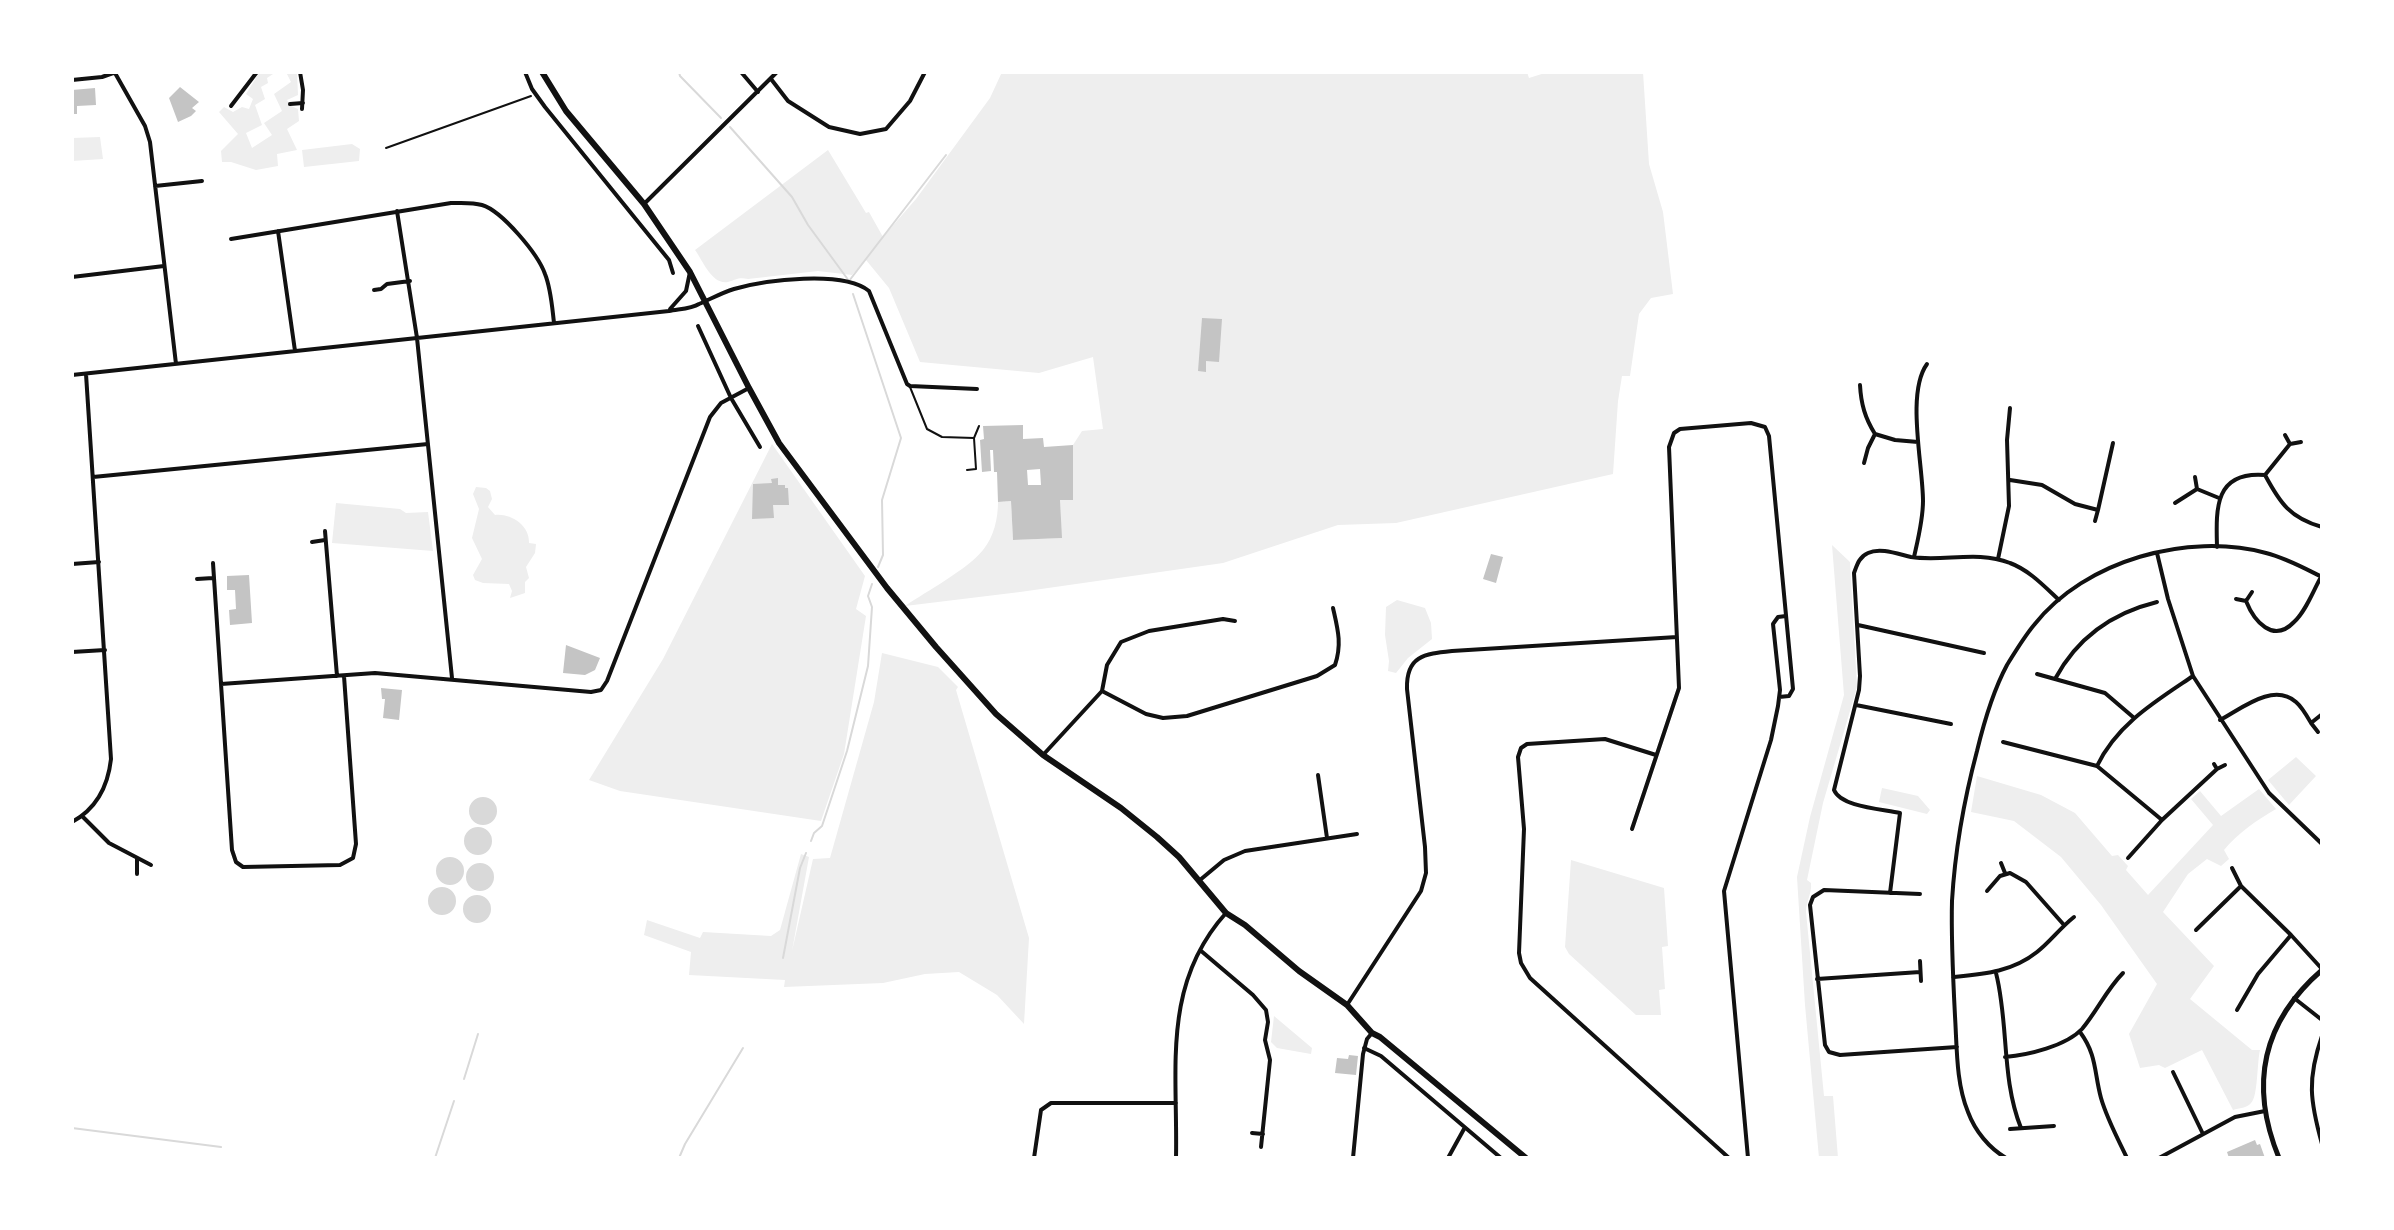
<!DOCTYPE html>
<html>
<head>
<meta charset="utf-8">
<style>
  body { margin:0 }
  #map { position:relative; width:2394px; height:1230px; overflow:hidden; background:#fff; font-family:"Titillium Web",sans-serif }
  canvas { display:block }
  .frame { position:absolute; inset:0; border:74px solid #fff; pointer-events:none }
</style>
</head>
<body>
<div id="map">
<canvas width="2394" height="1230"></canvas>
<div class="frame"></div>
</div>
<script>
const g = document.querySelector('canvas').getContext('2d');
g.lineJoin = 'round';
function fillPath(path, color) { g.fillStyle = color; g.fill(path, 'evenodd'); }
function trace(path, color, width, dash) { g.strokeStyle = color; g.lineWidth = width; g.lineCap = dash ? 'butt' : 'round'; g.setLineDash(dash || []); g.stroke(path); }
fillPath(new Path2D(`
  M276 72 267 78 268 83 261 87 265 99 255 105 262 125 246 133 252 148 272 135 264 123 282 111 274 94 291 82 286 72H297L298 95 287 100 291 106 298 109 299 121 287 129 297 150 277 154 278 166 256 170 231 162H222L221 151 238 134 219 112 224 107 233 112 242 107 249 109 253 99 246 94 259 73Z
  M1002 72H1527L1529 78 1548 72H1643L1649 164 1663 212 1673 294 1651 298 1639 314 1630 376H1622L1618 401 1613 474 1396 523 1338 525 1223 563 1020 592 905 606C927 591 968 569 983 550 994 537 998 518 998 502L1011 501 1013 540 1061 538 1060 500 1073 499V445L1082 431 1103 429 1093 357 1039 373 920 362 889 288 866 260 852 275 818 271 748 279C738 277 736 280 728 282 712 285 703 261 695 250L828 150 866 213 869 212 883 237 916 199 990 98Z
  M100 137 103 159 72 161V138Z
  M352 144 360 149 359 161 304 167 302 150Z
  M772 444 865 576 856 609 866 616 844 754 821 821 620 791 589 780 663 659Z
  M476 487 486 488 490 491 492 499 488 507 495 515C510 513 530 525 529 543L536 544 535 553 526 567 529 578 525 582V593L510 598 512 591 509 584 483 583 475 580 473 575 482 559 472 538 479 509 473 494Z
  M336 503 400 509 406 513 428 512 433 551 332 543Z
  M1832 545 1850 562 1857 687 1823 803 1807 880 1811 883C1812 894 1806 901 1806 912L1824 1096H1833L1838 1158H1819L1805 1005 1797 877 1810 817 1844 695Z
  M1397 600 1425 608 1431 623 1432 639 1408 658 1396 673 1388 671 1389 661 1385 635 1386 607Z
  M882 653 938 667 958 687 956 690 1029 938 1024 1024 997 995 959 972 925 974 883 983 784 987 785 980 689 975 691 952 644 935 647 920 700 938 703 932 771 936 780 930 801 854 809 857 792 951 813 859 830 858 874 702Z
  M2296 757 2316 776 2289 805 2268 780Z
  M1977 776 2041 795 2075 813 2112 856 2118 855 2128 866 2126 870 2148 895 2213 825 2191 799 2200 791 2221 816 2259 789 2276 809C2257 820 2238 833 2224 850L2229 859 2221 866 2207 859 2188 874 2163 912 2214 966 2190 999 2252 1050H2260C2257 1062 2258 1097 2251 1103 2247 1108 2239 1108 2233 1110L2202 1050 2165 1068 2159 1065 2140 1068 2129 1034 2157 984 2101 905 2061 857 2014 821 1971 812Z
  M1882 788 1918 796 1930 810 1927 814 1879 802Z
  M1571 860 1664 888 1668 946 1662 947 1665 989 1659 990 1661 1015H1636L1569 954 1565 947Z
  M1274 1016 1312 1048 1311 1054 1277 1048 1271 1042Z`), '#eee');
fillPath(new Path2D(`
  M469 811a14 14 0 1 1 28 0a14 14 0 1 1-28 0Z
  M464 841a14 14 0 1 1 28 0a14 14 0 1 1-28 0Z
  M436 871a14 14 0 1 1 28 0a14 14 0 1 1-28 0Z
  M466 877a14 14 0 1 1 28 0a14 14 0 1 1-28 0Z
  M428 901a14 14 0 1 1 28 0a14 14 0 1 1-28 0Z
  M463 909a14 14 0 1 1 28 0a14 14 0 1 1-28 0Z`), '#d9d9d9');
trace(new Path2D(`
  M679 72 680 76 721 118
  M730 127 792 197 808 225 849 281
  M849 281 946 155
  M853 294 901 438 882 500 883 555 878 567
  M811 841 814 833 822 826 847 751 868 666 872 607 868 596 872 584
  M783 958 800 868 806 853
  M464 1079 478 1034
  M72 1128 221 1147
  M435 1158 454 1101
  M679 1158 685 1144 743 1048`), '#d9d9d9', 2);
fillPath(new Path2D(`
  M180 87 199 102 192 108 196 111 191 116 178 122 169 98Z
  M95 88 96 105 77 106V114H72V90Z
  M1202 318 1222 319 1219 362 1206 361V372L1198 371Z
  M1023 425V439L1043 438 1044 447 1073 445V500H1060L1062 538 1013 540 1011 501 998 502 997 472H994L993 450H990L991 471 982 472 980 440 984 439 983 426ZM1040 469 1041 485H1028L1027 470Z
  M778 478V485H785V488H788L789 505H773L774 518 752 519 753 484 772 483 771 479Z
  M1491 554 1503 557 1496 583 1483 579Z
  M249 575 252 623 230 625 229 610 236 609 235 590H227V576Z
  M566 645 600 658 595 670 585 675 563 673Z
  M381 688 402 690 399 720 383 718 385 699H382Z
  M1349 1055 1358 1056 1356 1075 1335 1073 1337 1058 1348 1059Z
  M2255 1140 2257 1145 2260 1144 2265 1158H2229L2227 1152Z`), '#c4c4c4');
trace(new Path2D(`
  M386 148 531 96`), '#111', 2);
trace(new Path2D(`
  M910 387 927 429 942 437 974 438
  M967 470 976 469 974 438 979 426`), '#111', 2);
trace(new Path2D(`
  M300 72 303 90 302 109
  M525 72 532 89 545 107 669 260 673 273
  M741 72 758 92
  M115 73 145 126 150 142 176 364
  M771 79 788 101 829 127 860 134 886 129 910 101 925 72
  M72 80 102 77 116 72
  M290 104 303 103
  M231 106 257 72
  M155 186 202 181
  M644 204 777 72
  M397 211 417 338 452 678
  M278 231 295 351
  M231 239 451 203C461 203 472 202 482 205 502 211 538 254 545 274 551 289 552 306 554 323
  M72 277 164 266
  M374 290 381 289 387 284 410 281
  M670 309 686 291 690 272
  M698 326 731 398 760 447
  M72 375 669 311C678 309 691 309 699 304 711 299 721 293 734 289 765 280 843 270 869 291L907 384 910 386 977 389
  M1860 385C1861 404 1865 418 1875 434L1895 440 1918 442
  M2285 435 2290 444 2301 442
  M1864 463 1868 448 1875 434
  M2265 475C2280 503 2290 518 2322 527
  M2265 475 2290 444
  M93 477 428 444
  M2195 477 2197 489
  M2010 480 2042 485 2075 504 2098 510 2113 443
  M2175 503 2197 489 2219 498
  M2095 521 2098 510
  M325 531 337 676
  M312 542 325 540
  M2217 547C2216 509 2214 471 2265 475
  M2157 553 2168 599 2193 676 2269 793 2322 844
  M1914 557C1918 539 1923 520 1923 501 1923 465 1906 393 1927 364
  M1998 559 2009 506 2007 440 2010 408
  M213 563 232 850 236 862 243 867 340 865 353 858 356 844 344 676
  M72 564 99 562
  M197 579 213 578
  M2236 599 2246 601 2252 592
  M2246 601C2254 621 2273 644 2294 622 2306 611 2313 591 2321 577
  M1858 625 1984 653
  M72 652 105 650
  M2037 674 2105 693 2133 717
  M2055 679C2077 638 2112 613 2157 602
  M221 684 375 673 591 692 601 690 607 681 710 417 721 403 749 388
  M1102 691 1146 714 1163 718 1187 716 1317 676 1335 665C1342 644 1338 630 1333 608
  M1856 705 1951 724
  M2220 720C2241 709 2273 682 2296 702 2302 707 2307 716 2311 723L2321 715
  M2311 723 2318 732
  M2003 742 2097 766 2162 820
  M1043 755 1102 691 1107 665 1121 642 1149 631 1223 619 1235 621
  M1656 755 1605 739 1527 744 1521 748 1518 757 1524 829 1519 953 1521 963 1530 978 1729 1158
  M2214 764 2217 769 2225 765
  M2097 766C2117 724 2156 701 2193 676
  M1318 775 1327 838
  M82 816 109 843 151 865
  M72 822C96 809 108 786 111 759L86 374
  M1632 829 1679 688 1669 447 1674 433 1680 429 1751 423 1765 427 1769 436 1793 689 1789 696 1779 697
  M2128 858 2162 820 2217 769
  M2001 863 2005 873
  M2232 868 2241 886 2291 935 2322 969
  M137 874V858
  M1200 880 1224 860 1245 851 1357 834
  M1987 891 2000 876 2010 873 2026 882 2064 925
  M1890 893 1900 813C1882 809 1841 807 1834 790L1859 690 1860 676 1854 573C1857 565 1859 557 1868 553 1880 547 1898 554 1911 557 1944 562 1977 550 2010 563 2029 570 2044 586 2059 600
  M1920 894 1824 890 1813 897 1810 905 1825 1045 1829 1052 1840 1055 1957 1047
  M2196 930 2241 886
  M1200 950 1253 995 1266 1010 1268 1022 1265 1040 1270 1060 1261 1147
  M1920 961 1921 981
  M1996 973C2009 1024 2001 1078 2021 1128
  M1953 977C1984 974 2012 972 2037 952 2050 942 2060 928 2074 917
  M1817 979 1920 972
  M2294 998 2322 1020
  M1347 1005 1421 891 1426 873 1425 847 1407 689C1406 656 1424 654 1452 651L1677 637
  M2237 1010 2258 974 2291 935
  M2080 1032C2097 1055 2094 1072 2101 1098 2107 1119 2118 1139 2127 1158
  M2322 1036C2307 1079 2310 1101 2322 1144
  M1364 1048 1381 1056 1501 1158
  M2005 1057C2028 1055 2066 1046 2082 1029 2097 1011 2107 989 2123 973
  M2173 1072 2203 1134
  M2010 1129 2054 1126
  M1252 1133 1263 1134
  M1034 1158 1041 1110 1051 1103H1176
  M1176 1158C1178 1070 1161 985 1226 913
  M1353 1158 1363 1054 1367 1039 1372 1033
  M1448 1158 1464 1129
  M1748 1158 1724 891 1771 740 1778 706 1780 690 1773 624 1778 617 1786 616
  M2006 1158C1989 1148 1975 1131 1968 1112 1956 1083 1957 1048 1955 1016 1953 978 1951 939 1952 901 1955 850 1964 800 1977 751 1984 722 1993 691 2007 665 2015 652 2024 637 2034 625 2085 560 2188 532 2266 553 2286 558 2304 568 2322 577
  M2159 1158 2235 1117 2265 1111`), '#111', 4);
trace(new Path2D(`
  M2279 1158C2249 1085 2262 1022 2322 970`), '#111', 5);
trace(new Path2D(`
  M542 72 566 111 644 204 690 272 749 388 779 443 887 588 936 647 996 714 1043 755 1121 808 1157 837 1179 857 1226 913 1245 925 1299 971 1347 1005 1372 1033 1380 1037 1526 1158`), '#111', 6);
</script>
</body>
</html>
